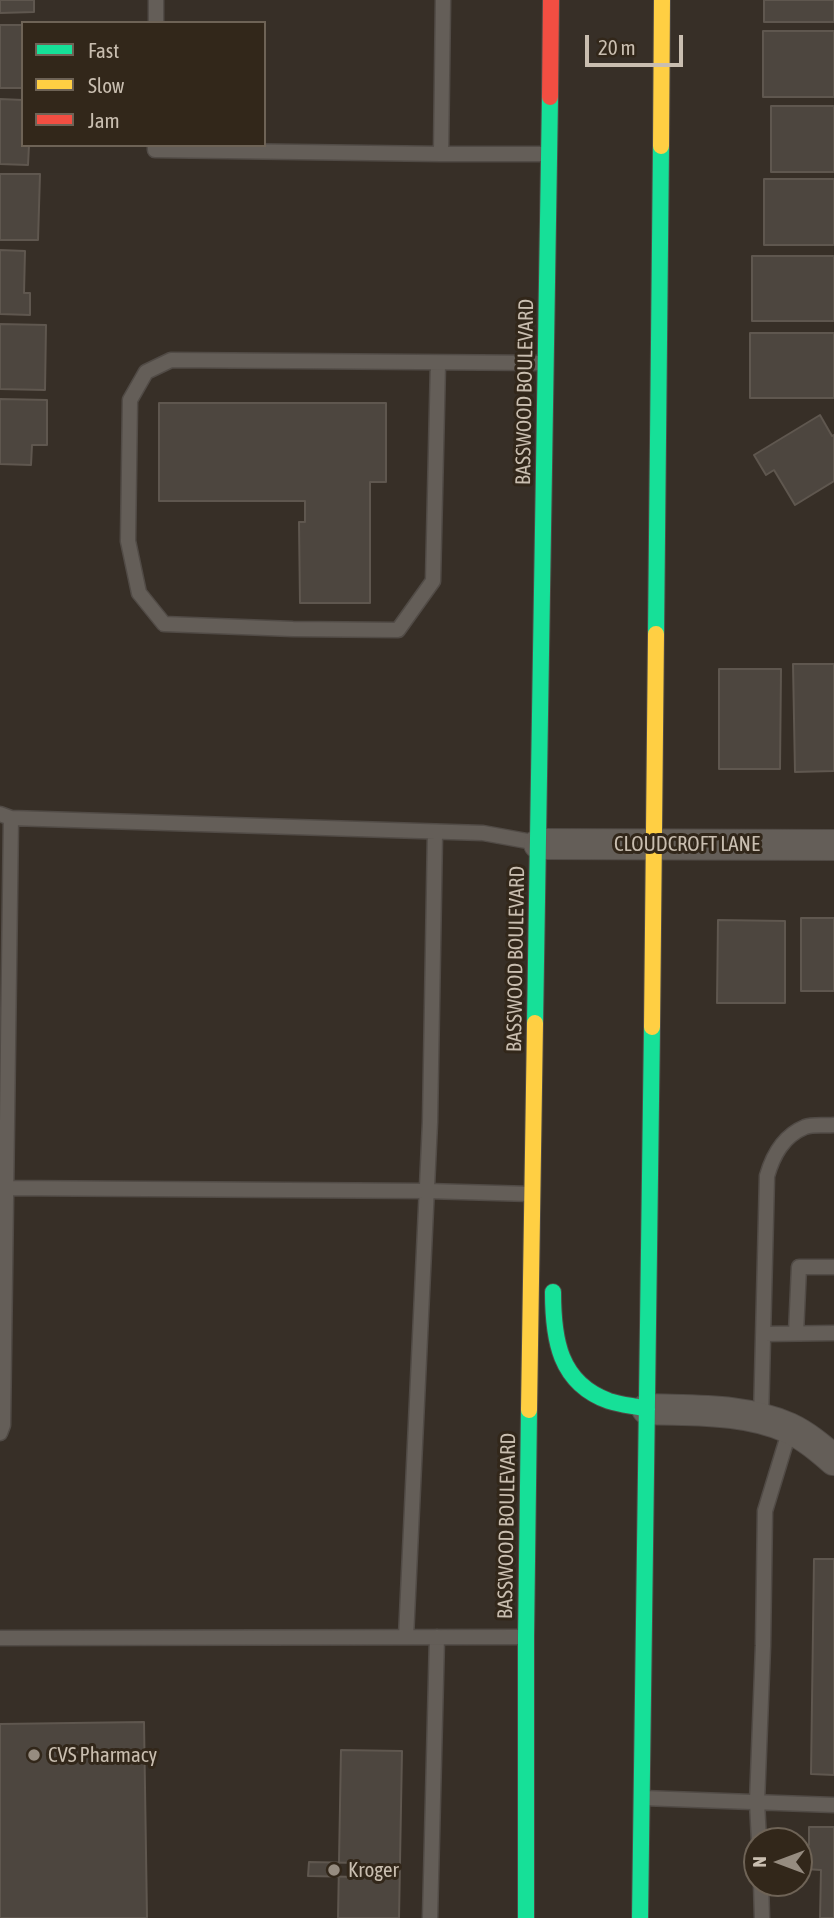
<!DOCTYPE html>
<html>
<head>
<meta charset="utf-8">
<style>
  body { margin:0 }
  #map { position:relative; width:834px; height:1918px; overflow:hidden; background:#372f27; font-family:"Asap Condensed",sans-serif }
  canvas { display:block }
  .legend { position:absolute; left:21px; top:21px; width:245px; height:126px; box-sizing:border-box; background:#32271a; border:2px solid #6e6356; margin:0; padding:9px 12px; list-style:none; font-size:21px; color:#c9beb0 }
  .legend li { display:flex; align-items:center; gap:14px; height:35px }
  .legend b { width:35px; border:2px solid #6e6356 }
  .north { position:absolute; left:743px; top:1827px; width:70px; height:70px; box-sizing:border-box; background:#32271a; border:2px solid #6e6356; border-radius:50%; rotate:270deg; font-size:19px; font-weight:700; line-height:28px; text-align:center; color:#c9beb0 }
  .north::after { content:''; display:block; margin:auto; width:24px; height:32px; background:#968c80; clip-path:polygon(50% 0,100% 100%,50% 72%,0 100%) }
  .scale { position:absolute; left:585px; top:35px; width:98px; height:32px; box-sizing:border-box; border:4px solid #c9beb0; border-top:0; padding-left:9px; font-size:21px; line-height:24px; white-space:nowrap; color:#c9beb0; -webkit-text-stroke:5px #32271a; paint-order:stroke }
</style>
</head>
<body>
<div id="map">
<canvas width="834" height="1918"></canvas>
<ul class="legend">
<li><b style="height:9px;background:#16e098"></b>Fast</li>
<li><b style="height:9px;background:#ffcf43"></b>Slow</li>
<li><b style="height:9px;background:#f24e42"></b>Jam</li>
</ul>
<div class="north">N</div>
<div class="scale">20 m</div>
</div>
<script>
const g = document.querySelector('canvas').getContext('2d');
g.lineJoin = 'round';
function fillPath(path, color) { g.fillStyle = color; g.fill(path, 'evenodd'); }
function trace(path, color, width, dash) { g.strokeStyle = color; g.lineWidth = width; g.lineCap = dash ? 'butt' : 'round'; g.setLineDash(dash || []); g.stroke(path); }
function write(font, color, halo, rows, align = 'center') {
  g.font = font + ' "Asap Condensed",sans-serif'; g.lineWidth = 6; g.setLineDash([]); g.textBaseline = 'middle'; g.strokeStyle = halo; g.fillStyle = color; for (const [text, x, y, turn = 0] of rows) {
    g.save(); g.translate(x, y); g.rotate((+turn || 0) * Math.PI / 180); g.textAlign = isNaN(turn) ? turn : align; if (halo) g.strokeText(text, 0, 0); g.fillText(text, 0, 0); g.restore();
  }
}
const building = new Path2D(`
  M0 0H34V12L0 13Z
  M764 0H834V22H764Z
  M0 25H23V88H0Z
  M763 31H834V97H763Z
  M0 99 23 100V145H29L28 165 0 164Z
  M771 106H834V172H771Z
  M0 174H40L38 240H0Z
  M764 179H834V245H764Z
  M0 250 25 251 24 293H30V315L0 314Z
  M752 256H834V321H752Z
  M0 324 46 325 45 390 0 389Z
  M750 333H834V398H750Z
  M0 399 47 400V445H32L31 465 0 464Z
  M159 403H386V482H370V603H300L299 522H305V501H159Z
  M820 415 832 436 834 435V481L795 505 774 470 766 475 754 455Z
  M793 664H834V771L795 772Z
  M719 669H781L780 769H719Z
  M801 918H834V991H801Z
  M718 920 785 921V1003H717Z
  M814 1559H834V1775L811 1774Z
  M144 1722 147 1918H0V1724Z
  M341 1750 402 1751 399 1918H338Z
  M809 1827H834V1918H820L821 1870 805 1869V1845H809Z
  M309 1862 359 1863V1877L308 1876Z`);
fillPath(building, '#4d463f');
trace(building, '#5f574f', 2);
const lane = new Path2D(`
  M443 0 441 154H548
  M156 23V0
  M155 145V150L441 154
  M438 363 433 581 398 630 293 629 164 624 139 593 128 541 130 400 146 372 171 360 542 363
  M0 814 11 818 483 833 538 843
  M6 1188 427 1191 531 1194
  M796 1333 799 1267H834
  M764 1334 834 1333
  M761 1419 767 1176C773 1155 783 1136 805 1127 813 1124 825 1126 834 1125
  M0 1433 3 1425 11 818
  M406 1637 430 1122 435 833
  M0 1638 525 1637
  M643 1798 834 1805
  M759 1841 757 1802 763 1646 765 1511 790 1429
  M761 1883 762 1918
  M430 1918 437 1637`);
const street = new Path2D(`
  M539 844 834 845
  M647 1409C694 1411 745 1408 789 1428 806 1436 820 1448 834 1460`);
const fast = new Path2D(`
  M656 634 661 146
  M535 1023 550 97
  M553 1292C553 1339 559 1383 609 1401 621 1405 635 1406 647 1409
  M526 1918V1637L529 1410
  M640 1918 652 1027`);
const slow = new Path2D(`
  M661 146 662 0
  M652 1027 656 634
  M529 1410 535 1023`);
const jam = new Path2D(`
  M550 97 551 0`);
trace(lane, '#514b46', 17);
trace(street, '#514b46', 32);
trace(fast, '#514b46', 18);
trace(slow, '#514b46', 18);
trace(jam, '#514b46', 18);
trace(lane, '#645e58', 14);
trace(street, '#645e58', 30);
trace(fast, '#16e098', 16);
trace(slow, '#ffcf43', 16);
trace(jam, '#f24e42', 16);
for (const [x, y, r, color] of [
  [34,1755,7,"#968c80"],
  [334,1870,7,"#968c80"]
]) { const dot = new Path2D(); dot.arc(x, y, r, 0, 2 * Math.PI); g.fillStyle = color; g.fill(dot); trace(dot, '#32271a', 2.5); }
write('21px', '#c9beb0', '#32271a', [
  ["BASSWOOD BOULEVARD",525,392,-89],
  ["CLOUDCROFT LANE",687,844],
  ["BASSWOOD BOULEVARD",516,959,-89],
  ["BASSWOOD BOULEVARD",507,1526,-89]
]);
write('21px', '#c9beb0', '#32271a', [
  ["CVS Pharmacy",48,1755],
  ["Kroger",348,1870]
], 'left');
</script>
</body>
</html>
